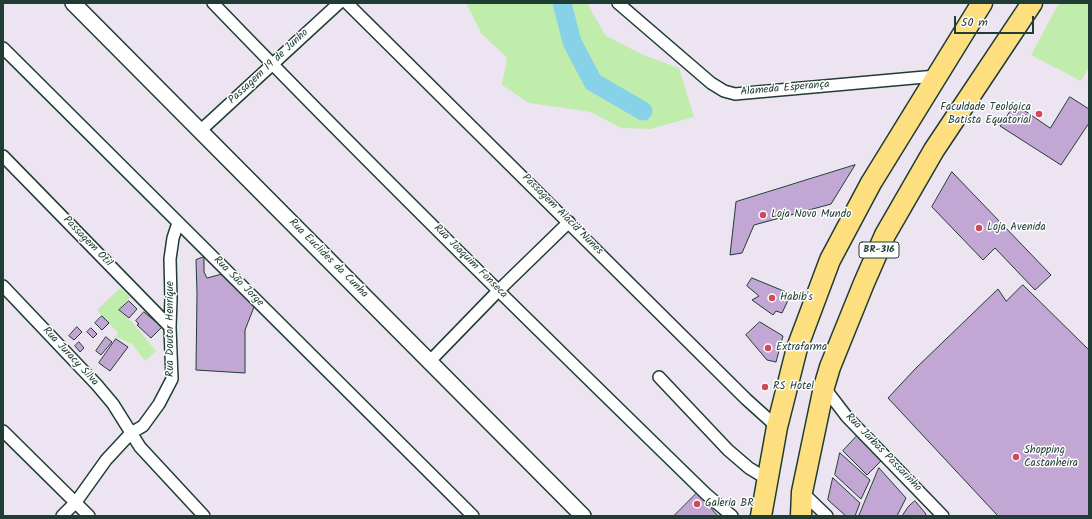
<!DOCTYPE html>
<html>
<head>
<meta charset="utf-8">
<style>
  body { margin:0 }
  #map { position:relative; width:1092px; height:519px; overflow:hidden; background:#ede4f2; font-family:Kalam,sans-serif }
  canvas { display:block }
  .frame { position:absolute; inset:0; border:4px solid #1f3d34; pointer-events:none }
  .scale { position:absolute; left:954px; top:16px; width:80px; height:18px; box-sizing:border-box; border:2px solid #1f3d34; border-top:0; padding-left:5px; font-size:12px; line-height:14px; white-space:nowrap; color:#1f3d34; -webkit-text-stroke:3px #fff; paint-order:stroke }
</style>
</head>
<body>
<div id="map">
<canvas width="1092" height="519"></canvas>
<div class="frame"></div>
<div class="scale">50 m</div>
</div>
<script>
const g = document.querySelector('canvas').getContext('2d');
g.lineJoin = 'round';
function fillPath(path, color) { g.fillStyle = color; g.fill(path, 'evenodd'); }
function trace(path, color, width, dash) { g.strokeStyle = color; g.lineWidth = width; g.lineCap = dash ? 'butt' : 'round'; g.setLineDash(dash || []); g.stroke(path); }
function write(font, color, halo, rows, align = 'center') {
  g.font = font + ' Kalam,sans-serif'; g.lineWidth = 3; g.setLineDash([]); g.textBaseline = 'middle'; g.strokeStyle = halo; g.fillStyle = color; for (const [text, x, y, turn = 0] of rows) {
    g.save(); g.translate(x, y); g.rotate((+turn || 0) * Math.PI / 180); g.textAlign = isNaN(turn) ? turn : align; if (halo) g.strokeText(text, 0, 0); g.fillText(text, 0, 0); g.restore();
  }
}
fillPath(new Path2D(`
  M466 3H587L605 35 641 54 679 68 694 117 650 129 621 128 591 112 529 103 502 85 507 58 481 33Z
  M1059 3H1089V67L1081 81 1031 55Z
  M120 288 130 297 118 310 132 322 156 351 145 361 132 344 116 337 118 333 97 310Z`), '#c0edab');
trace(new Path2D(`
  M562 3 572 42 593 82 643 111`), '#88d2e9', 19);
const building = new Path2D(`
  M1070 97 1089 109V123L1061 165 1000 126 1015 104 1050 128Z
  M855 165 831 204 754 225 742 253 730 255 736 202Z
  M952 172 1051 275 1035 290 995 248 983 260 932 207Z
  M204 257V272L207 278 222 274 254 307 245 330V373L196 370 197 293 196 260Z
  M752 278 791 294 782 313 776 311 773 315 752 300 759 296 747 286Z
  M1023 285 1089 350V516H998L888 398 916 368 998 289 1006 301Z
  M129 301 137 309 129 318 119 310Z
  M144 312 162 327 151 338 137 325 139 324 136 321Z
  M102 316 109 323 102 330 95 323Z
  M760 322 783 336 776 362 767 360 746 335Z
  M77 327 82 332 74 340 69 336Z
  M91 328 97 334 93 338 87 332Z
  M106 337 112 342 101 355 96 351Z
  M116 339 128 347 110 371 99 363Z
  M79 342 84 348 80 352 75 346Z
  M857 436 882 460 867 475 843 451Z
  M840 453 870 480 861 499 835 475Z
  M879 468 906 498 897 516H859Z
  M833 478 860 503 855 516H846L828 500Z
  M697 493 718 516H674Z
  M915 501 926 514 925 516H902L908 507Z`);
fillPath(building, '#c2a6d3');
trace(building, '#1f3d34', 1);
const street = new Path2D(`
  M213 3C374 170 540 332 706 494L732 516
  M347 3 746 399 777 427
  M618 3 711 83 724 91 735 94 936 76
  M3 48 473 516
  M200 131 339 3
  M3 156 170 327
  M3 286 97 385 113 404 140 447 204 516
  M430 361 498 291 569 222
  M659 377 728 450 749 468 767 479
  M824 387 847 417 943 516
  M3 431 89 516
  M802 492 827 516
  M62 516 76 502 106 460 131 433 143 426 159 404 172 379 170 327 171 299 170 259 173 238 178 223`);
const secondary = new Path2D(`
  M73 3 583 516`);
const highway = new Path2D(`
  M761 516 777 427 797 348 830 260 871 183 982 3
  M801 516 802 492 824 387 830 367 864 283 885 235 934 150 1032 3`);
trace(street, '#1f3d34', 14);
trace(secondary, '#1f3d34', 18);
trace(highway, '#1f3d34', 23);
trace(street, '#fff', 11);
trace(secondary, '#fff', 15);
trace(highway, '#fddf80', 20);
for (const [x, y, r, color] of [
  [1039,114,4,"#d1495b"],
  [763,215,4,"#d1495b"],
  [979,228,4,"#d1495b"],
  [772,298,4,"#d1495b"],
  [768,348,4,"#d1495b"],
  [765,387,4,"#d1495b"],
  [1016,457,4,"#d1495b"],
  [697,504,4,"#d1495b"]
]) { const dot = new Path2D(); dot.arc(x, y, r, 0, 2 * Math.PI); g.fillStyle = color; g.fill(dot); trace(dot, '#fff', 1.5); }
for (const [x, y, w] of [
  [879,250,40]
]) { const box = new Path2D(); box.roundRect(x - w / 2, y - 8, w, 16, 3); g.fillStyle = '#fff'; g.fill(box); trace(box, '#1f3d34', 1); }
write('bold 10px', '#1f3d34', null, [
  ["BR-316",879,250]
]);
write('11px', '#1f3d34', '#fff', [
  ["Passagem 19 de Junho",269,67,-43],
  ["Alameda Esperança",785,89,-5],
  ["Passagem Alacid Nunes",562,215,45],
  ["Passagem Otil",87,242,46],
  ["Rua Euclides da Cunha",328,259,45],
  ["Rua Joaquim Fonseca",470,262,45],
  ["Rua São Jorge",238,282,45],
  ["Rua Doutor Henrique",171,329,-90],
  ["Rua Juracy Silva",70,357,47],
  ["Rua Jarbas Passarinho",883,453,46]
]);
write('11px', '#1f3d34', '#fff', [
  ["Faculdade Teológica",1031,108,"right"],
  ["Batista Equatorial",1031,121,"right"],
  ["Loja Novo Mundo",771,215],
  ["Loja Avenida",987,228],
  ["Habib's",780,298],
  ["Extrafarma",776,348],
  ["RS Hotel",773,387],
  ["Shopping",1024,451],
  ["Castanheira",1024,464],
  ["Galeria BR",705,504]
], 'left');
</script>
</body>
</html>
